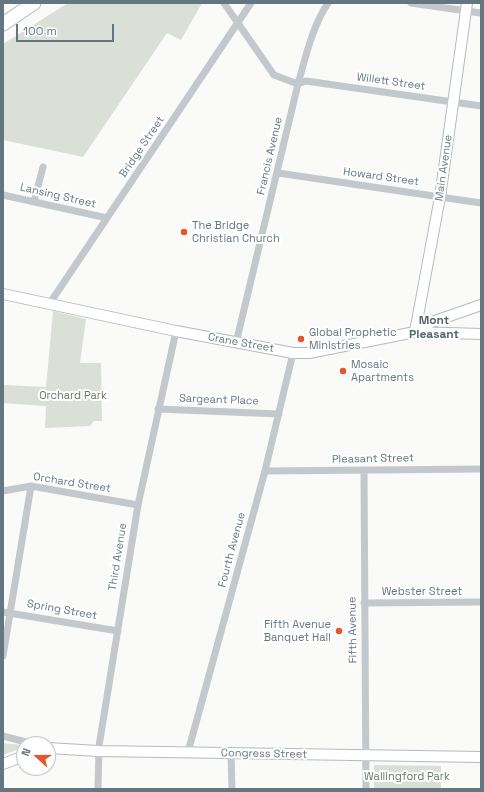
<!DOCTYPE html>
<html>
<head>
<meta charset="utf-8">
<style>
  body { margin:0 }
  #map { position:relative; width:484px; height:792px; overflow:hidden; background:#fafaf8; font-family:"Space Grotesk",sans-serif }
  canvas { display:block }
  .frame { position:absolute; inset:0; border:4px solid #657683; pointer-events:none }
  .north { position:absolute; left:16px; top:736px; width:40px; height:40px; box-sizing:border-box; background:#fff; border:1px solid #c1c8cd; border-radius:50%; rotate:291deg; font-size:11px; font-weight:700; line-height:16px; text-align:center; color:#657683 }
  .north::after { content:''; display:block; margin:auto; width:14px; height:18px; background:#e4572e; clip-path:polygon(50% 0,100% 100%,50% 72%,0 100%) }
  .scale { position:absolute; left:16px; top:24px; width:98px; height:18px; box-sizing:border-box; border:2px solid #657683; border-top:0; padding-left:5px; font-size:12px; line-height:14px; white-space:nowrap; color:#657683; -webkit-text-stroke:3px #fff; paint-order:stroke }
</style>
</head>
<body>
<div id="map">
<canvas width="484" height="792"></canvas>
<div class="frame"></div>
<div class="north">N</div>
<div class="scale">100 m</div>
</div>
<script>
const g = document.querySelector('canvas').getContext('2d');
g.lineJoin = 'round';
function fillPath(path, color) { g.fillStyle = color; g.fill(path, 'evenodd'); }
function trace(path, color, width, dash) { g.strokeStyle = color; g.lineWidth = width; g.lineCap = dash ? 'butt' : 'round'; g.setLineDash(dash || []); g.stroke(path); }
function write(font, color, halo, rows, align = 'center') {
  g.font = font + ' "Space Grotesk",sans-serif'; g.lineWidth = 4; g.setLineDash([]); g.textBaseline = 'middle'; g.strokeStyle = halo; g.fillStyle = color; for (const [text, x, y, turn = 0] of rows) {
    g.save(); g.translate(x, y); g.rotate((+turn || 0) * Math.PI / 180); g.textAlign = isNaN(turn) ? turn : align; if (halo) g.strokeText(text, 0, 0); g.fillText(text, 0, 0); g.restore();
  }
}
fillPath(new Path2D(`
  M68 3H202L181 40 167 33 83 157 3 140V44Z
  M53 311 86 319 80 363H101L102 421H94L90 426 45 428 46 406 3 403V385L46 387Z
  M3 743 21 745V748L3 755Z
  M374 765 441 766V789H374Z`), '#dadfd7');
const secondary = new Path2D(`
  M3 294 176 331 293 353H309L415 332 481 334
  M415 332 440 197 467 3
  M415 332 432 322 481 305
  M48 748 98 751 481 757
  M3 764 24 756`);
const highway = new Path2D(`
  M3 24 34 3`);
trace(secondary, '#b3babf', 12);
trace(highway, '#b4b9bd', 15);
trace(new Path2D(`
  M224 3 274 75 298 84 236 343
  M411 3 481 13
  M298 84 306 81 481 106
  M298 84C306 56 312 27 328 3
  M278 173 481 203
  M3 195 107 218
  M34 202 43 167
  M50 303 251 3
  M158 409 279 414
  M265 471 481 469
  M364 471 366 789
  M3 491 31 486 138 505
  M364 603 481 602
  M3 612 118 631
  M3 656 31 486
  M3 736 33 744
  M188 752 265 471 293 353
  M231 753 232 789
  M98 789 99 746 138 505 176 331`), '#c3c8cc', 7);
trace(secondary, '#fff', 10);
trace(highway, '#fff', 13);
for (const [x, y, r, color] of [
  [184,232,4,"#e4572e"],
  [301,339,4,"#e4572e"],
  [343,371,4,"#e4572e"],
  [339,631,4,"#e4572e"]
]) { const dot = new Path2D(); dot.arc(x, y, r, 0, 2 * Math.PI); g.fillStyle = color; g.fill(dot); trace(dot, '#fff', 1.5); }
write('11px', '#657683', '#fff', [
  ["Willett Street",391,82,8],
  ["Bridge Street",142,147,-56],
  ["Francis Avenue",270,156,-77],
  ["Main Avenue",444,168,-82],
  ["Howard Street",381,177,8],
  ["Lansing Street",58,196,13],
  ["Crane Street",241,343,10],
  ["Sargeant Place",219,400,2],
  ["Pleasant Street",373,459,-1],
  ["Orchard Street",72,483,9],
  ["Fourth Avenue",232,550,-75],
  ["Third Avenue",118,557,-81],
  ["Webster Street",422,592],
  ["Spring Street",62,610,10],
  ["Fifth Avenue",353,630,-91],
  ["Congress Street",264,754,1]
]);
write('11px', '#657683', '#fff', [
  ["The Bridge",192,226],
  ["Christian Church",192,239],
  ["Global Prophetic",309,333],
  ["Ministries",309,346],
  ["Mosaic",351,365],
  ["Apartments",351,378],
  ["Fifth Avenue",331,625,"right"],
  ["Banquet Hall",331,638,"right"]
], 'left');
write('11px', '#687a64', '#fff', [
  ["Orchard Park",73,396],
  ["Wallingford Park",407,777]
]);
write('bold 12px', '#57646e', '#fff', [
  ["Mont",434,321],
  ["Pleasant",434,335]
]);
</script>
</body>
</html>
